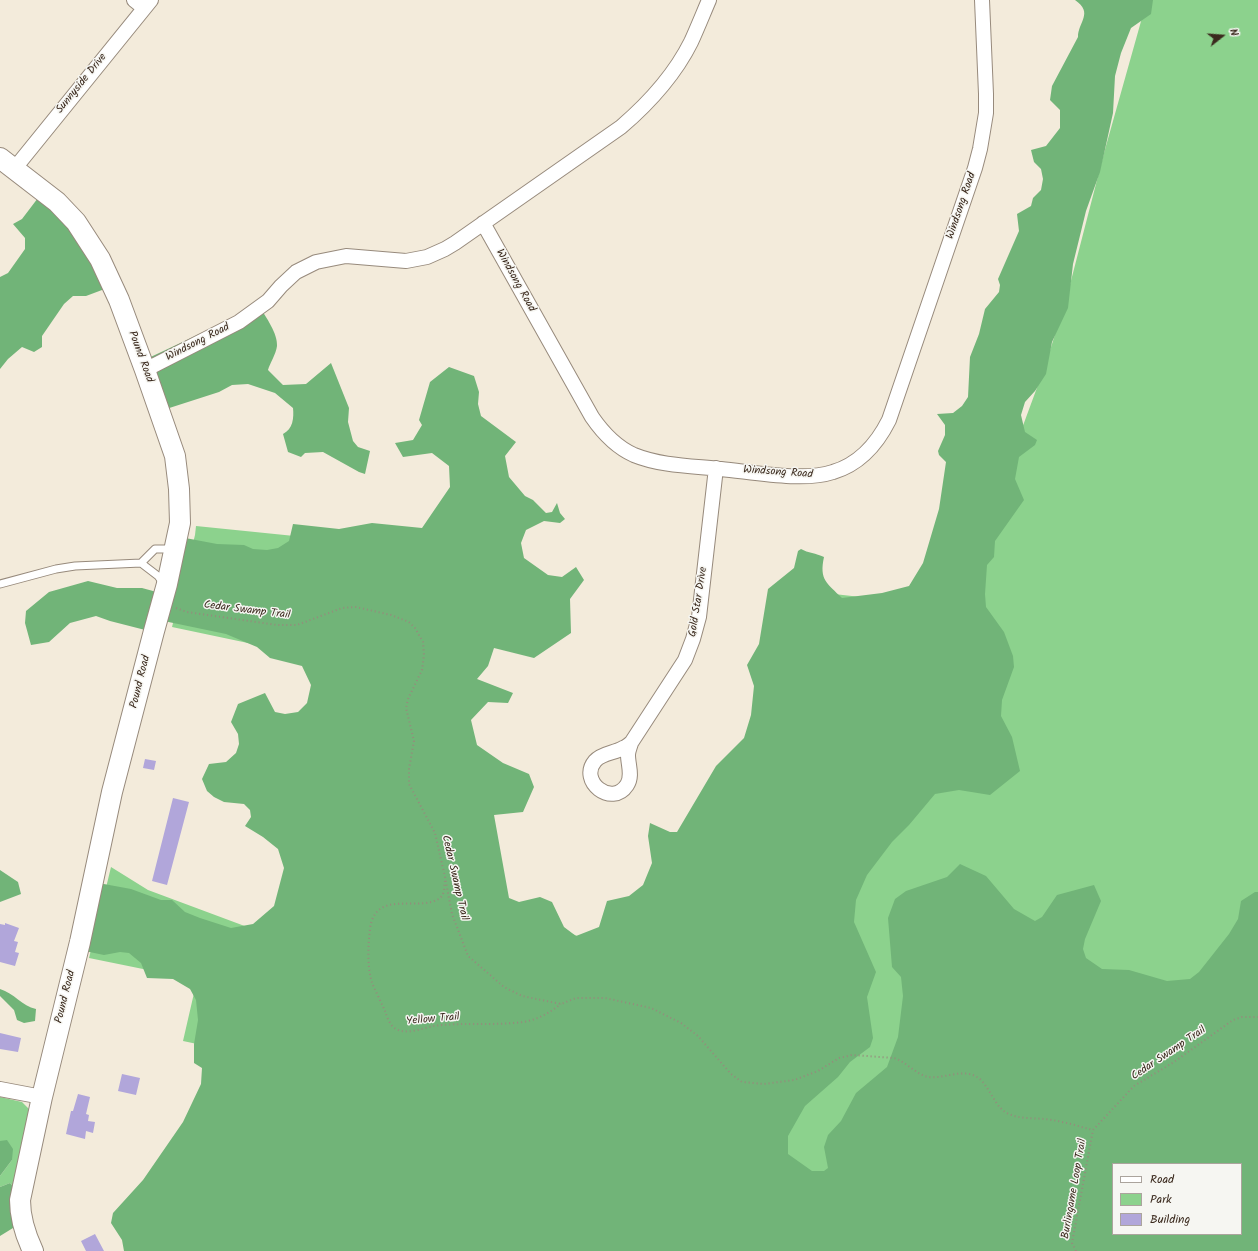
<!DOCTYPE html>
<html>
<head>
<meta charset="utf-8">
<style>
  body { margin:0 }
  #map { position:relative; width:1258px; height:1251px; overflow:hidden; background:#f3ebdb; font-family:Kalam,sans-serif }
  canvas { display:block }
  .legend { position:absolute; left:1112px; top:1163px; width:130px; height:72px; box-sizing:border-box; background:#f6f6f2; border:1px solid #aba49d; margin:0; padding:5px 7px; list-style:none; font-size:12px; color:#3b2a1e }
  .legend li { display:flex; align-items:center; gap:8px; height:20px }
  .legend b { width:20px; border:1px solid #aba49d }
  .north { position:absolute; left:1202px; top:16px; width:40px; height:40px; -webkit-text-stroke:3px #f6f6f2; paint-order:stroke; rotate:73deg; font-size:11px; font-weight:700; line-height:16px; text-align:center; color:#3b2a1e }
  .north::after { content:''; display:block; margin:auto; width:14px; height:18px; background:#3b2a1e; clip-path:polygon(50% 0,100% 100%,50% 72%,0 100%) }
</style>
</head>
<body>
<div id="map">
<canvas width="1258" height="1251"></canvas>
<ul class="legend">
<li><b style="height:5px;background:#fff"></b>Road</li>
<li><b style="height:11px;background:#8cd28d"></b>Park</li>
<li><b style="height:11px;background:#b1a6da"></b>Building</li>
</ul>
<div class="north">N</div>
</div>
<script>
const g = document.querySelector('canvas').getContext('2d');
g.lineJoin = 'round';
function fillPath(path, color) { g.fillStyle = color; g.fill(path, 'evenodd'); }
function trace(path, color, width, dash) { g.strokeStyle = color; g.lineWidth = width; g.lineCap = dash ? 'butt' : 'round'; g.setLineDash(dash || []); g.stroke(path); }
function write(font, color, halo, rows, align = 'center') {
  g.font = font + ' Kalam,sans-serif'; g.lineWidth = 3; g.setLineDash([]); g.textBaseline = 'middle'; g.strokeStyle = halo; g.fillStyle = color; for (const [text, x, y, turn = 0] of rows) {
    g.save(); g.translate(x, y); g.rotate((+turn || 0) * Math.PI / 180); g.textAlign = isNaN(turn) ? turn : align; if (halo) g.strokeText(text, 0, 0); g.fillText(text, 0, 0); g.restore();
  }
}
fillPath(new Path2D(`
  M1147 0H1258V1251H448L334 1073 183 1041 197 980 89 958 111 867 148 890 352 966 360 871 408 893 433 682 172 627 195 535 196 526 383 545 476 557 442 883 733 997 761 926 714 878 834 594 968 609 1021 431 1045 366 1066 300 1104 153ZM1113 1164H1241V1234H1113Z
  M0 1097 22 1102 31 1111 16 1190 10 1183 0 1187V1176L12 1160 7 1141H0Z`), '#8cd28d');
fillPath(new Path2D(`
  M1075 0H1153L1151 14 1131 28 1121 53 1115 76 1113 113 1100 172 1086 211 1073 264 1068 308 1052 342 1046 374 1035 391 1025 402 1021 415 1025 432 1037 440 1035 445 1019 457 1015 479 1024 500 995 541 994 557 987 565 985 594 986 607 1004 632 1013 656 1014 667 1002 700 1001 716 1012 737 1020 771 990 795 959 790 935 794 909 825 892 842 867 875 856 900 854 922 876 972 867 997 873 1038 870 1047 850 1062 838 1077 805 1106 788 1136V1154L812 1171H824L828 1168 824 1147 828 1135 841 1121 856 1093 887 1067 898 1037 903 996 901 977 892 967 888 918 895 899 906 891 947 877 960 864 986 876 1014 909 1035 921 1042 917 1057 895 1094 885 1101 901 1085 939 1083 949 1086 958 1102 969 1129 970 1167 981 1190 979 1199 972 1229 934 1238 919 1241 901 1255 892H1258V1251H124L122 1240 111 1223 113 1213 143 1180 183 1122 201 1084 202 1068 194 1063V1044L198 1020 196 1000 190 989 173 979 147 978 141 963 129 953 120 952 104 955 80 950 93 882 131 889 161 900H172L185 912 200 918 231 928 253 924 274 906 284 868 278 849 263 837 245 826 251 817 250 810 244 804 224 802 214 797 207 791 202 779 209 764 226 762 236 753 239 744 238 734 231 722 238 704 265 693 275 712 285 714 298 712 307 703 311 685 302 666 270 658 257 647 226 634 159 620 153 632 110 621 96 616 70 623 49 642 31 645 25 623 26 611 49 592 88 581 117 588H142L164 594 180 537 217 544 244 545 253 549 267 550 278 548 289 541 293 524 339 529 372 523 422 528 450 487 449 466 432 453 403 457 395 443 413 440 422 425 419 420 430 382 449 367 474 376 479 392 478 404 481 416 516 442 505 456 509 477 525 496 533 500 546 513 552 512 557 503 560 513 565 519 560 523 544 521 526 530 521 543 524 558 548 575 562 577 576 567 584 580 570 599 571 633 534 658 494 648 488 666 477 679 513 693 508 703 488 702 471 720 477 745 503 763 529 774 534 787 523 812 494 815 509 898 519 902 540 897 552 902 564 927 576 936 599 927 607 901 629 896 643 885 652 863 648 836 650 823 670 832H677L716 766 744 738 751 715 754 686 747 665 759 644 768 589 794 568 798 551 801 549C808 553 816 553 824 557 819 580 827 583 842 598L882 593 909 586 923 563 939 509 946 462 939 455 938 451 945 435V425L937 414 953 413 962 406 968 397 970 357 979 334 985 309 999 292 1000 285 998 279 1019 231 1017 214 1031 206 1033 198 1041 190 1043 179 1041 169 1034 162 1031 150 1046 146 1060 128V110L1050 100 1052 86 1078 37C1078 22 1094 13 1075 0ZM1113 1164H1241V1234H1113Z
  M41 194 50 201 110 287 86 296H73L64 304 42 336V347L34 352 22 347 8 359 0 369V277L8 273 25 249V238L13 224 22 219Z
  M259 306C266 317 278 334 277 346 276 354 270 363 268 370L283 385 306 384 331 363 349 408 348 422 353 441 358 447 370 451 365 474 359 472 323 452 305 453 301 457 288 452 283 434C293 429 294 418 293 408L275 393 248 384 232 385 219 392 160 411 140 362Z
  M0 870 18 882 21 894 0 902Z
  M0 989C14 993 22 1006 36 1009L35 1021 24 1023 17 1020 14 1010 0 996Z
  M7 1140 13 1149 12 1160 0 1176V1141Z
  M10 1183 16 1190V1219L13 1228 0 1236V1187Z`), '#71b478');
fillPath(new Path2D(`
  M145 759 156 761 154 770 143 768Z
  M173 798 189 802 167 885 152 881Z
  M5 923 19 928 14 941 18 942 15 952 19 953 15 966 0 962V924L5 925Z
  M0 1033 21 1038 18 1052 0 1049Z
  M122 1074 140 1078 136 1095 118 1091Z
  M78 1094 90 1097 86 1114 89 1115 88 1121 95 1122 93 1133 86 1131 85 1139 66 1134 71 1111H73Z
  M95 1234 104 1251H86L81 1241Z`), '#b1a6da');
const lane = new Path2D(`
  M141 563 158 576 163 583
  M0 584 56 569 75 566 141 563 155 549H172`);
const street = new Path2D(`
  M134 0 144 8
  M15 168 151 0
  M483 223 592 417C603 433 616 447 634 455 661 466 693 466 721 469 753 472 803 482 833 472 860 464 877 444 889 420L975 168 980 149 986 113V94L982 0
  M145 370 239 322 268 301 281 286 296 272 316 262 346 256 406 261 427 257 445 249 455 243 621 127C649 103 674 76 691 42 697 29 703 14 709 0
  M631 743 685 660 693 639 699 617 716 468
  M631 743C630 747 628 751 628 755 628 765 633 776 627 785 612 808 578 781 595 761 602 753 615 753 623 748 626 747 628 745 631 743Z
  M0 1089 42 1097`);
const secondary = new Path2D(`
  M0 158 57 202 76 222 100 259 119 300 145 370 175 456 179 489 180 523 167 584 154 631 112 792 80 942 42 1097 20 1200C20 1219 25 1234 33 1251`);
trace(lane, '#978a7c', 9);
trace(street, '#978a7c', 16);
trace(secondary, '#978a7c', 22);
trace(new Path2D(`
  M176 608 187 612 277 625H297L342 608 356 607 391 615 409 622 415 628 423 642 424 655 422 670 408 699 406 708 414 741 409 769V784L435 833 445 877 452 914 468 956 504 987 522 996 561 1004 576 998H605L651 1008 681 1023 698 1036 731 1074 742 1082 764 1084 794 1080 818 1071 839 1058 852 1055 894 1058C907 1062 916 1075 929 1077 944 1079 963 1068 977 1077 990 1085 994 1108 1009 1114 1020 1119 1033 1118 1045 1119 1062 1121 1078 1126 1093 1130L1134 1086 1174 1062 1233 1020 1242 1017H1258
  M445 881C444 886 445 894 440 898 419 913 375 888 370 929 368 946 367 966 372 983 376 992 381 1002 385 1011 387 1017 390 1026 396 1029 407 1035 423 1028 434 1026 463 1022 493 1026 523 1022 537 1020 549 1013 561 1004
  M1076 1251 1072 1243 1093 1130`), '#978a7c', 2, [1, 3]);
trace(lane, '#fff', 7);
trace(street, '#fff', 14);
trace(secondary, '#fff', 20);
write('11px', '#3b2a1e', '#f6f6f2', [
  ["Sunnyside Drive",82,84,-51],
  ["Windsong Road",962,206,-71],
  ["Windsong Road",515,281,61],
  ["Windsong Road",198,343,-27],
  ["Pound Road",140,357,70],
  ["Windsong Road",778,473,4],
  ["Gold Star Drive",699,602,-81],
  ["Cedar Swamp Trail",247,611,7],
  ["Pound Road",141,682,-76],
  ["Cedar Swamp Trail",454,878,77],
  ["Pound Road",66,997,-76],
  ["Yellow Trail",433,1020,-5],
  ["Cedar Swamp Trail",1169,1054,-34],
  ["Burlingame Loop Trail",1075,1189,-80]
]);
</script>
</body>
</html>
